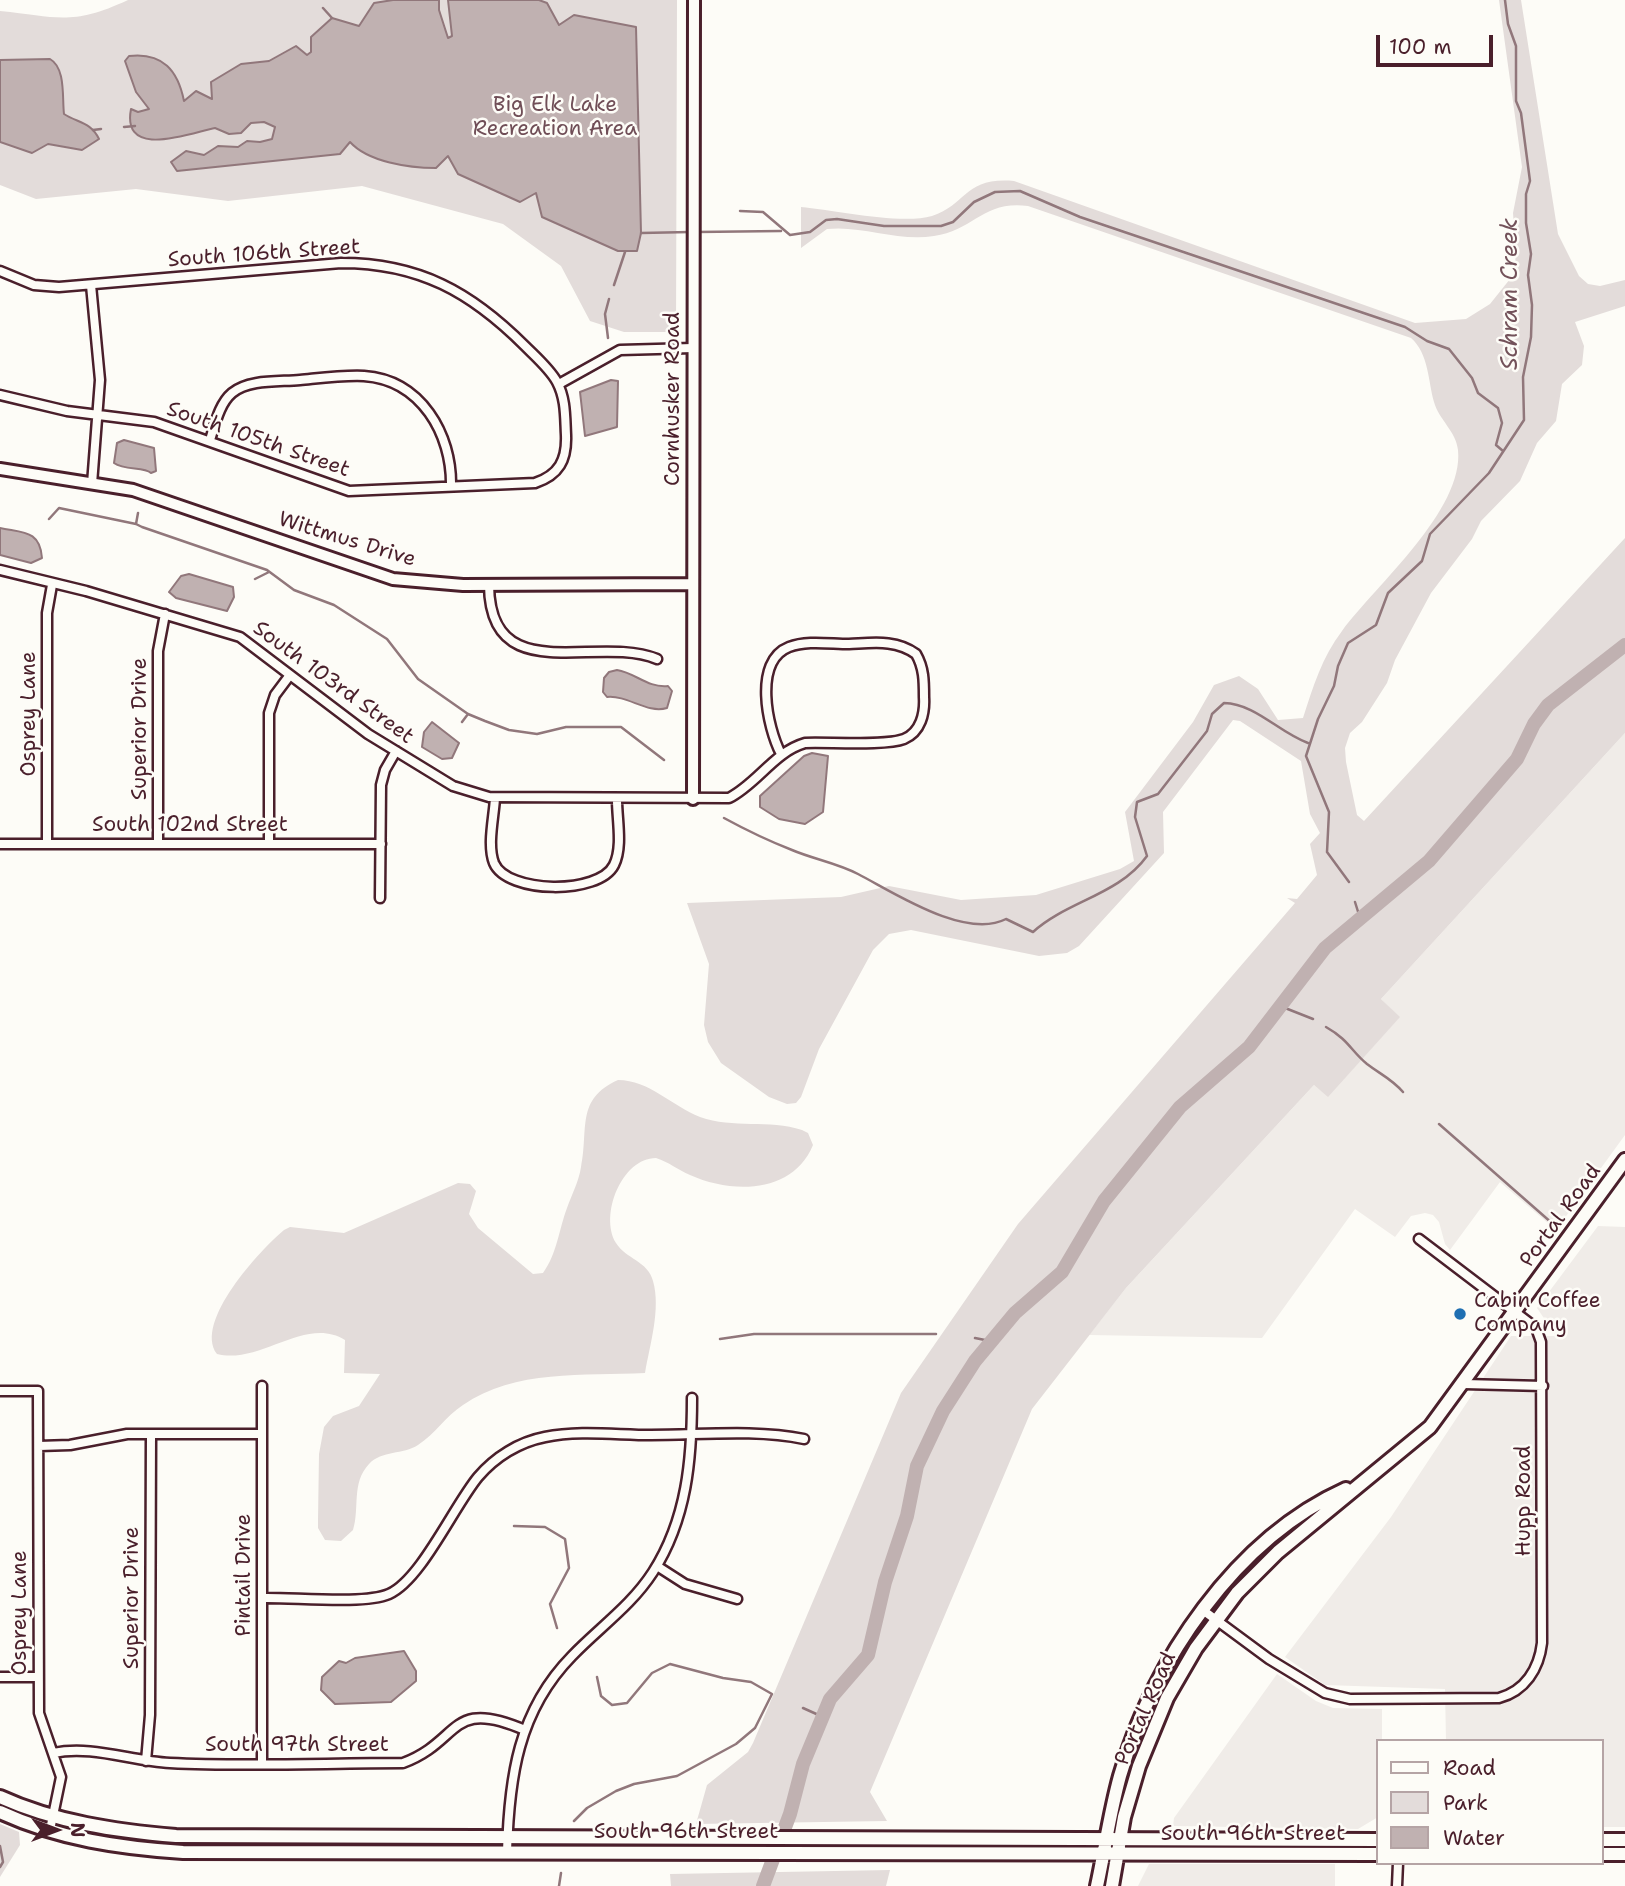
<!DOCTYPE html>
<html>
<head>
<meta charset="utf-8">
<style>
  body { margin:0 }
  #map { position:relative; width:1625px; height:1886px; overflow:hidden; background:#fdfcf7; font-family:"Shantell Sans",sans-serif }
  canvas { display:block }
  .legend { position:absolute; left:1376px; top:1739px; width:228px; height:126px; box-sizing:border-box; background:#fdfcf7; border:2px solid #b5a4a5; margin:0; padding:9px 12px; list-style:none; font-size:21px; color:#4a1f2b }
  .legend li { display:flex; align-items:center; gap:14px; height:35px }
  .legend b { width:35px; border:2px solid #b5a4a5 }
  .north { position:absolute; left:21px; top:1795px; width:70px; height:70px; -webkit-text-stroke:5px #fdfcf7; paint-order:stroke; rotate:90deg; font-size:19px; font-weight:700; line-height:28px; text-align:center; color:#4a1f2b }
  .north::after { content:''; display:block; margin:auto; width:24px; height:32px; background:#4a1f2b; clip-path:polygon(50% 0,100% 100%,50% 72%,0 100%) }
  .scale { position:absolute; left:1376px; top:35px; width:117px; height:32px; box-sizing:border-box; border:4px solid #4a1f2b; border-top:0; padding-left:9px; font-size:21px; line-height:24px; white-space:nowrap; color:#4a1f2b; -webkit-text-stroke:5px #fdfcf7; paint-order:stroke }
</style>
</head>
<body>
<div id="map">
<canvas width="1625" height="1886"></canvas>
<ul class="legend">
<li><b style="height:9px;background:#fdfcf7"></b>Road</li>
<li><b style="height:19px;background:#e3dcda"></b>Park</li>
<li><b style="height:19px;background:#c0b1b1"></b>Water</li>
</ul>
<div class="north">N</div>
<div class="scale">100 m</div>
</div>
<script>
const g = document.querySelector('canvas').getContext('2d');
g.lineJoin = 'round';
function fillPath(path, color) { g.fillStyle = color; g.fill(path, 'evenodd'); }
function trace(path, color, width, dash) { g.strokeStyle = color; g.lineWidth = width; g.lineCap = dash ? 'butt' : 'round'; g.setLineDash(dash || []); g.stroke(path); }
function write(font, color, halo, rows, align = 'center') {
  g.font = font + ' "Shantell Sans",sans-serif'; g.lineWidth = 5; g.setLineDash([]); g.textBaseline = 'middle'; g.strokeStyle = halo; g.fillStyle = color; for (const [text, x, y, turn = 0] of rows) {
    g.save(); g.translate(x, y); g.rotate((+turn || 0) * Math.PI / 180); g.textAlign = isNaN(turn) ? turn : align; if (halo) g.strokeText(text, 0, 0); g.fillText(text, 0, 0); g.restore();
  }
}
fillPath(new Path2D(`
  M1625 733V1135L1556 1230 1500 1182 1450 1250 1445 1244 1439 1222 1433 1215 1425 1213 1411 1216 1395 1237 1355 1209 1262 1338 1089 1335 1126 1288 1314 1085 1328 1096 1399 1017 1381 999Z
  M1598 1226 1625 1227V1827H1602V1741H1446L1445 1689 1325 1685 1285 1657 1391 1517 1511 1336H1556L1537 1308Z
  M1277 1674 1316 1701 1333 1708 1382 1709V1741H1378V1817L1358 1829 1173 1826 1174 1818Z
  M1149 1864H1335V1886H1138Z`), '#f0ece8');
fillPath(new Path2D(`
  M128 0H677L676 332H624L590 321 561 266 503 224 362 186 228 201 136 189 36 199 0 185V11C58 17 72 26 128 0Z
  M1499 0H1521L1558 234 1579 276 1588 284 1600 286 1625 280V306L1575 322 1584 346 1582 365 1562 384 1556 421 1537 443 1520 481 1481 521 1472 539 1431 593 1395 660 1387 683 1362 722 1350 733 1345 748 1346 762 1357 815 1364 821 1625 538V733L1381 999 1400 1017 1328 1097 1314 1085 1126 1288 1032 1409 870 1792 887 1821 696 1824 707 1785 748 1752 753 1743 901 1393 1018 1224 1295 903 1287 898 1297 899 1317 875 1310 844 1320 833 1310 814 1301 761 1240 721 1233 720 1163 812 1164 853 1079 946 1067 953 1039 956 911 930 889 934 873 950 819 1049 801 1097 796 1103 787 1104 769 1097 721 1063 708 1042 704 1025 709 964 687 903 841 897 889 886 961 900 1036 895 1120 869 1134 861 1125 812 1193 722 1214 685 1239 676 1258 689 1278 720 1303 718C1313 687 1322 657 1342 631 1376 585 1464 510 1458 450 1456 431 1439 420 1434 402 1428 381 1429 354 1411 338L1028 206C984 200 974 230 934 236 898 242 862 225 827 229L801 248V207C834 210 901 225 932 216 968 204 964 177 1014 181L1415 323 1466 319 1490 304 1514 274 1516 253 1513 213 1522 167Z
  M618 1080C649 1080 672 1106 700 1117 733 1129 769 1119 802 1130L808 1133 813 1145C793 1194 732 1194 690 1175 678 1170 669 1162 656 1158 622 1158 599 1215 616 1243 626 1259 648 1261 653 1281 661 1309 650 1344 645 1373 584 1376 515 1369 463 1405 446 1416 435 1434 418 1445 403 1455 382 1450 369 1464 351 1483 360 1508 353 1530L341 1541 325 1540 318 1528V1520L319 1454 324 1427 333 1416 359 1406 380 1374 344 1373 345 1340C306 1315 260 1365 217 1354 193 1322 261 1249 284 1230L290 1227 344 1233 458 1183 470 1184 476 1191 469 1214 478 1228 533 1274 543 1273C557 1254 559 1229 567 1208 572 1194 579 1181 581 1167 589 1130 575 1099 618 1080Z
  M0 1824 19 1832 20 1845 0 1877Z
  M890 1870 886 1886H671L670 1874Z`), '#e3dcda');
const water = new Path2D(`
  M393 0H439V10L448 38 452 36 448 0H539L547 3 559 25 574 15 636 27 641 233 637 251H618L542 217 536 193 520 202 458 174 448 156 436 168C409 168 368 162 350 142L340 154 177 171 171 162 186 151 204 155 218 146 238 147 247 141 260 142 272 139 275 127 264 122 251 123 241 133 229 134 215 128C193 132 121 161 131 109L138 112 149 109 136 92 125 61 129 56C163 52 178 71 184 101L196 91 212 99 211 82 241 64 269 61 296 46 307 55 311 52V37L332 18 359 26 374 3Z
  M50 59C66 68 62 98 64 114 78 123 91 122 99 139L82 150 48 144 32 153 0 142V60Z
  M611 380 618 381 617 427 585 436 580 392Z
  M124 440 154 448 156 471 151 473C144 466 125 471 114 463L117 443Z
  M0 528C23 533 40 530 42 558L31 563 0 555Z
  M189 574 233 587 234 597 227 611 176 598 169 592 181 576Z
  M617 670C636 673 647 688 668 686L672 691 667 708C647 714 628 695 607 697L603 692 604 678 609 672Z
  M432 722 459 743 452 758 442 759 422 747 424 732Z
  M812 753 828 756 823 812 805 824 779 819 760 807V796L804 756Z
  M404 1651 416 1671V1681L391 1702 335 1704 321 1690 322 1677 339 1661 346 1663 355 1658Z`);
fillPath(water, '#c0b1b1');
trace(water, '#91777b', 2);
trace(new Path2D(`
  M323 8 332 18
  M124 127 135 126
  M93 130 101 129
  M740 211 763 212 790 235 810 232 826 220 837 219 884 226H941L953 222 974 202 995 192 1020 191 1080 217 1405 327 1427 341 1449 349 1472 378 1478 393 1498 408 1502 423 1496 445 1503 451
  M697 232 781 231
  M641 233 690 232
  M614 285 625 252
  M608 338 605 314 609 299
  M138 513 136 524 142 527 267 570 294 590 334 605 387 639 418 679 468 714 485 721 509 730 537 734 566 727H621L664 760
  M49 519 59 508 136 524
  M255 579 269 572
  M462 722 468 714
  M724 818C746 830 769 841 792 850 813 859 837 863 858 874 893 892 965 940 1006 919L1033 932C1067 901 1119 895 1147 856L1135 817 1137 802 1158 794 1207 731 1212 714 1224 703C1256 704 1278 732 1308 743
  M1349 882 1327 852 1329 812 1306 756 1318 719 1334 686 1338 666 1348 643 1376 625 1388 593 1422 561 1430 534 1489 473 1524 420 1523 377 1531 337 1532 305 1528 275 1531 254 1526 223V194L1530 181 1521 113 1516 101V46L1508 24 1505 0
  M1355 902 1360 918
  M1280 1006 1313 1019
  M1326 1027C1349 1040 1351 1051 1367 1064 1380 1074 1392 1079 1403 1092
  M1439 1124 1553 1224
  M975 1338 990 1341
  M720 1339 754 1334H936
  M514 1526 545 1527 565 1539 569 1568 550 1604 557 1628
  M803 1708 823 1717
  M574 1821 587 1808 616 1791 634 1784 677 1776 736 1744 755 1728 772 1694 751 1682 723 1678 670 1664 652 1673 627 1703 612 1705 601 1696 597 1677
  M0 1846 3 1862 0 1867
  M559 1886 561 1873`), '#91777b', 2.5);
trace(new Path2D(`
  M763 1886 790 1814 803 1764 830 1699 868 1655 885 1582 907 1516 917 1466 943 1411 975 1361 1015 1313 1062 1272 1104 1201 1180 1107 1249 1047 1325 948 1429 861 1517 759 1534 724 1548 705 1625 645`), '#c0b1b1', 14);
const minor = new Path2D(`
  M0 271 34 285 59 287 341 263C419 263 471 292 525 346 536 357 550 369 557 382 566 399 565 417 566 435 567 460 559 475 535 483L349 491 154 422 67 411 0 395
  M91 285 100 380 92 484
  M559 384 620 350 693 348
  M210 440C215 425 219 404 232 393 249 379 279 382 300 380 321 378 343 375 364 376 421 380 452 434 451 486
  M0 570 86 591 240 637 368 734 453 786 489 797 729 798C758 783 774 752 805 743 828 742 886 746 904 739 921 732 925 713 924 697 924 681 924 668 916 654 896 639 872 643 849 644 830 644 807 640 789 647 753 661 767 727 781 754
  M489 585C490 690 596 634 657 659
  M495 798C494 817 487 845 494 863 507 894 599 895 614 865 623 847 617 820 617 800
  M47 843V613L52 585
  M269 843V713L275 695 290 675
  M0 844H381
  M158 844V651L165 614
  M380 898 381 785 385 770 396 751
  M1464 1384 1543 1386
  M0 1391H38L39 1713 61 1777 50 1830
  M39 1446 70 1445 127 1434H262
  M657 1566 685 1584 737 1599
  M262 1598C293 1597 363 1605 389 1594 421 1580 454 1506 478 1477 495 1457 519 1442 545 1437 579 1430 617 1435 651 1435 701 1435 755 1429 804 1439
  M1204 1611 1269 1659 1325 1693 1350 1699 1499 1698C1525 1691 1539 1669 1542 1643L1541 1342 1536 1328 1419 1239
  M0 1677H38
  M53 1753C93 1745 130 1761 170 1763 247 1767 326 1763 403 1763 462 1741 448 1697 525 1730
  M146 1761 150 1715 151 1434
  M262 1763V1386
  M507 1852C509 1778 518 1711 572 1656 600 1627 631 1606 653 1572 687 1519 692 1459 692 1398
  M1397 1886 1398 1863`);
const tertiary = new Path2D(`
  M0 469 133 490 393 579 463 585 692 584
  M693 799 694 0`);
const secondary = new Path2D(`
  M0 1797C54 1822 117 1831 176 1836L1378 1840
  M0 1812C58 1839 121 1848 183 1852L1378 1854
  M1602 1840H1625
  M1602 1854H1625
  M1097 1886C1105 1849 1110 1812 1120 1776 1153 1661 1235 1539 1346 1489
  M1112 1886 1124 1817 1139 1766 1167 1698 1196 1648 1237 1593 1278 1552 1430 1427 1625 1160`);
trace(minor, '#4a1f2b', 13);
trace(tertiary, '#4a1f2b', 16);
trace(secondary, '#4a1f2b', 18);
trace(minor, '#fdfcf7', 8);
trace(tertiary, '#fdfcf7', 10);
trace(secondary, '#fdfcf7', 12);
for (const [x, y, r, color] of [
  [1460,1314,7,"#1f6fb2"]
]) { const dot = new Path2D(); dot.arc(x, y, r, 0, 2 * Math.PI); g.fillStyle = color; g.fill(dot); trace(dot, '#fdfcf7', 2.5); }
write('21px', '#704e57', '#fdfcf7', [
  ["Big Elk Lake",555,106],
  ["Recreation Area",555,130]
]);
write('21px', '#4a1f2b', '#fdfcf7', [
  ["South 106th Street",264,254,-4],
  ["Cornhusker Road",674,399,-90],
  ["South 105th Street",258,440,19],
  ["Wittmus Drive",347,540,17],
  ["South 103rd Street",333,683,36],
  ["Osprey Lane",30,714,-90],
  ["Superior Drive",141,729,-90],
  ["South 102nd Street",190,826],
  ["Portal Road",1561,1216,-54],
  ["Hupp Road",1525,1501,-90],
  ["Pintail Drive",245,1575,-90],
  ["Superior Drive",133,1598,-90],
  ["Osprey Lane",21,1613,-90],
  ["Portal Road",1146,1709,-66],
  ["South 97th Street",297,1746],
  ["South 96th Street",686,1833],
  ["South 96th Street",1253,1835]
]);
write('21px', '#4a1f2b', '#fdfcf7', [
  ["Cabin Coffee",1474,1302],
  ["Company",1474,1326]
], 'left');
write('italic 23px', '#73525a', '#fdfcf7', [
  ["Schram Creek",1511,294,-90]
]);
</script>
</body>
</html>
